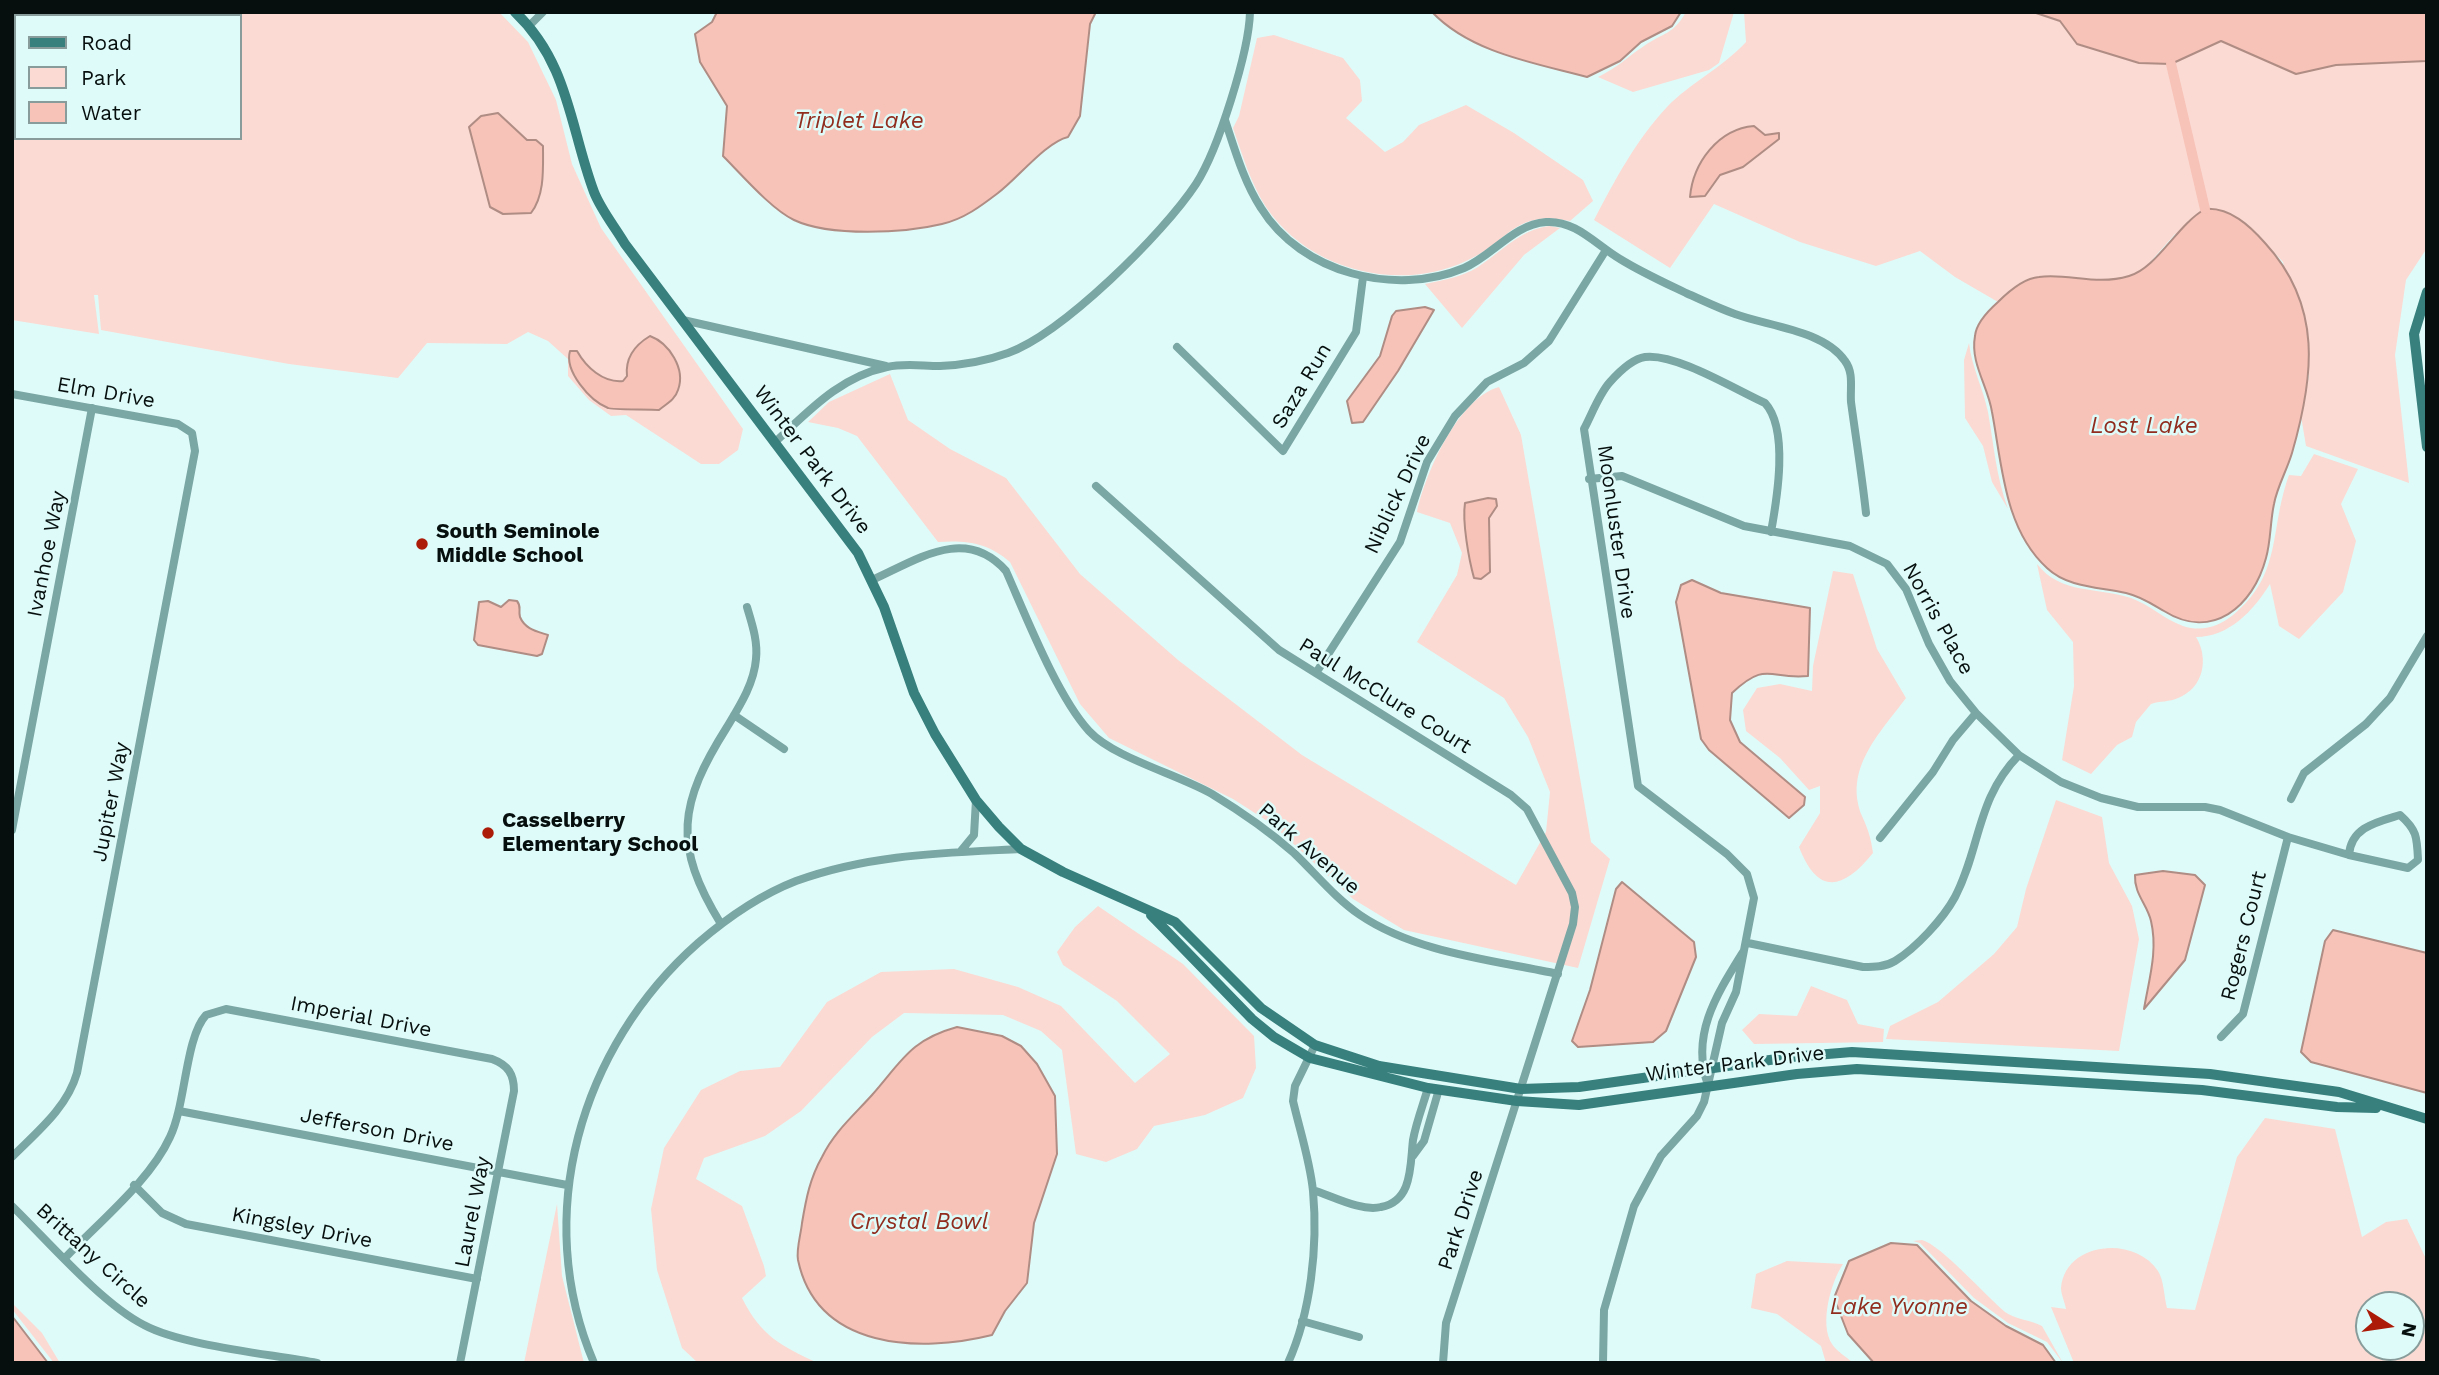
<!DOCTYPE html>
<html>
<head>
<meta charset="utf-8">
<style>
  body { margin:0 }
  #map { position:relative; width:2439px; height:1375px; overflow:hidden; background:#dffbf9; font-family:"Work Sans",sans-serif }
  canvas { display:block }
  .frame { position:absolute; inset:0; border:14px solid #060f0e; pointer-events:none }
  .legend { position:absolute; left:14px; top:14px; width:228px; height:126px; box-sizing:border-box; background:#dffbf9; border:2px solid #889d9b; margin:0; padding:9px 12px; list-style:none; font-size:21px; color:#060f0e }
  .legend li { display:flex; align-items:center; gap:14px; height:35px }
  .legend b { width:35px; border:2px solid #889d9b }
  .north { position:absolute; left:2355px; top:1291px; width:70px; height:70px; box-sizing:border-box; background:#dffbf9; border:2px solid #889d9b; border-radius:50%; rotate:102deg; font-size:19px; font-weight:700; line-height:28px; text-align:center; color:#060f0e }
  .north::after { content:''; display:block; margin:auto; width:24px; height:32px; background:#ab1b08; clip-path:polygon(50% 0,100% 100%,50% 72%,0 100%) }
</style>
</head>
<body>
<div id="map">
<canvas width="2439" height="1375"></canvas>
<div class="frame"></div>
<ul class="legend">
<li><b style="height:9px;background:#37807e"></b>Road</li>
<li><b style="height:19px;background:#fbdad3"></b>Park</li>
<li><b style="height:19px;background:#f7c2b7"></b>Water</li>
</ul>
<div class="north">N</div>
</div>
<script>
const g = document.querySelector('canvas').getContext('2d');
g.lineJoin = 'round';
function fillPath(path, color) { g.fillStyle = color; g.fill(path, 'evenodd'); }
function trace(path, color, width, dash) { g.strokeStyle = color; g.lineWidth = width; g.lineCap = dash ? 'butt' : 'round'; g.setLineDash(dash || []); g.stroke(path); }
function write(font, color, halo, rows, align = 'center') {
  g.font = font + ' "Work Sans",sans-serif'; g.lineWidth = 5; g.setLineDash([]); g.textBaseline = 'middle'; g.strokeStyle = halo; g.fillStyle = color; for (const [text, x, y, turn = 0] of rows) {
    g.save(); g.translate(x, y); g.rotate((+turn || 0) * Math.PI / 180); g.textAlign = isNaN(turn) ? turn : align; if (halo) g.strokeText(text, 0, 0); g.fillText(text, 0, 0); g.restore();
  }
}
fillPath(new Path2D(`
  M12 12H499L528 42 556 100 572 164 601 228 743 429 738 450 719 464H701L626 415 611 416 589 400 568 376V359L548 341 528 332 507 344 427 343 398 378 289 364 101 330 98 295H94L99 334 12 320ZM16 16H240V138H16Z
  M1686 12H1734L1719 63 1709 70 1633 92 1598 77C1620 66 1626 58 1644 46 1664 32 1673 35 1686 12Z
  M1744 12H2033L2060 21 2077 44 2171 64 2221 41 2296 74 2336 65 2427 61V248L2406 280 2395 355 2409 483 2306 446 2301 416 2309 376 2283 262 2246 223 2175 234 2144 269 2131 276 2092 282 2039 277 2025 281 1998 302 1955 277 1920 251 1876 266 1800 242 1714 204 1670 268 1594 220C1615 180 1636 140 1667 107 1690 83 1722 68 1746 42Z
  M1274 35 1343 58 1360 80 1362 101 1346 118 1385 152 1403 142 1419 125 1466 105 1514 133 1583 180 1593 201 1570 221C1514 209 1510 241 1466 261 1399 293 1308 270 1266 207 1251 184 1242 154 1233 128L1239 116 1257 38Z
  M1550 226 1560 228 1524 255 1462 328 1425 284C1444 280 1462 277 1478 267 1501 252 1521 229 1550 226Z
  M1969 343C1972 368 1983 388 1988 412 1994 446 1996 476 2008 509L1992 482 1983 446 1965 418 1964 360Z
  M890 374 908 420 950 449 1006 478 1080 574 1178 660 1302 755 1516 885 1546 832 1550 792 1528 737 1504 698 1417 642 1457 575 1462 553 1450 523 1417 512C1425 474 1458 398 1499 387L1521 435 1591 842 1610 859 1578 968 1404 930 1353 899 1272 824 1233 799 1109 738 1080 704 1010 562C988 543 967 540 938 542L857 436 838 428 808 422 829 402Z
  M2314 454 2358 469 2341 504 2356 541 2343 592 2299 639 2279 626 2270 584C2253 611 2229 637 2196 637 2209 658 2204 688 2178 698 2170 702 2159 701 2151 704L2136 722 2132 737 2117 745 2091 774 2062 760 2074 686 2073 642 2047 610 2037 564C2061 595 2099 587 2131 598 2150 605 2164 619 2183 626 2202 632 2218 627 2233 615 2283 574 2269 530 2289 475L2301 476Z
  M1833 571 1853 574 1877 649 1906 698C1880 733 1843 769 1862 816 1868 829 1871 838 1873 853 1843 890 1818 896 1799 847L1820 813V786L1809 790 1780 758 1746 731 1743 710 1757 688 1780 684 1812 691 1813 666Z
  M2056 800 2102 817 2109 863 2132 906 2139 939 2119 1051 1886 1039 1890 1026 1938 1002 1994 954 2017 927 2026 889Z
  M1098 906 1183 964 1254 1036 1256 1068 1243 1098 1205 1115 1154 1126 1137 1149 1106 1162 1076 1154 1062 1050 1041 1031 1003 1015 904 1013 872 1037 801 1111 765 1136 704 1158 696 1179 742 1206 764 1266 766 1276 742 1298C761 1336 781 1346 818 1363H698L682 1348 657 1270 651 1209 664 1148 701 1090 740 1071 780 1067 827 1002 881 972 954 969 1018 987 1061 1006 1135 1083 1170 1054 1117 1001 1063 965 1057 952 1075 927Z
  M1811 986 1847 1000 1858 1024 1884 1029 1883 1042 1754 1044 1742 1030 1759 1014 1797 1016Z
  M2265 1118 2335 1129 2362 1237 2386 1222 2407 1219 2427 1261V1363H2074L2051 1307 2066 1309C2065 1303 2061 1294 2061 1288 2065 1242 2134 1235 2158 1271 2164 1280 2164 1297 2167 1308L2195 1310 2237 1157ZM2369 1305H2411V1347H2369Z
  M557 1204 562 1276 584 1363H524Z
  M1922 1240C1941 1245 1986 1296 2005 1312 2014 1319 2031 1320 2042 1326L2063 1363 2047 1342 2008 1323 1974 1298 1920 1243 1913 1241Z
  M1787 1261 1843 1264C1831 1282 1819 1324 1832 1344 1836 1351 1847 1357 1853 1363H1826L1821 1346 1777 1314 1751 1308 1756 1274Z
  M12 1303 42 1333 60 1363H54L12 1309Z`), '#fbdad3');
const water = new Path2D(`
  M717 12H1096L1090 24 1080 116 1068 137C1046 142 1017 179 998 193 981 206 964 219 942 224 905 233 830 237 794 220 771 209 742 175 723 156L727 106 700 62 695 34 712 22Z
  M1432 12H1681L1672 26 1641 42 1620 61 1587 77C1535 63 1471 53 1432 12Z
  M2033 12H2427V61L2336 65 2296 74 2221 41 2171 64 2139 63 2077 44 2060 21Z
  M498 113 527 140H536L543 146C543 168 545 195 531 213L503 214 490 207 469 127 481 116Z
  M1754 126 1765 135 1779 133V139L1743 167 1720 175 1705 196 1690 197C1693 163 1718 129 1754 126Z
  M2205 209C2230 207 2250 226 2265 243 2323 306 2314 377 2292 453 2287 470 2277 487 2274 504 2270 522 2271 541 2266 558 2253 607 2212 641 2164 611 2152 604 2140 596 2126 593 2100 587 2068 588 2047 568 2004 529 2002 464 1992 412 1988 386 1970 363 1975 336 1976 324 1989 310 1998 302 2008 292 2024 278 2039 277 2069 273 2096 286 2129 276 2157 268 2177 225 2205 209Z
  M1425 307 1434 310 1398 371 1363 422 1352 423 1347 401 1380 356 1392 316 1396 311Z
  M650 336C669 343 686 369 678 390 675 400 666 404 659 410 650 409 611 410 608 408 590 401 564 371 570 351H577C586 367 603 383 623 381L627 376C625 358 635 345 650 336Z
  M1488 498 1496 499 1497 506 1489 518 1490 572 1481 579 1474 578C1469 560 1462 522 1465 503Z
  M1692 580 1721 593 1810 608 1808 676C1769 680 1767 660 1732 693L1730 720 1740 742 1805 797 1804 805 1789 818 1709 750 1701 739 1676 602 1681 585Z
  M509 600 517 601C522 607 518 609 520 617 525 629 536 631 548 635L542 654 537 656 478 645 474 640 479 602 488 601 501 607Z
  M2163 871 2195 875 2205 885 2185 960 2144 1009C2149 979 2158 951 2151 921 2147 904 2134 894 2135 875Z
  M1622 882 1694 942 1696 957 1666 1031 1653 1042 1578 1047 1572 1041 1590 990 1616 889Z
  M2333 930 2427 953V1093L2311 1062 2301 1052 2325 941Z
  M957 1027 1002 1036 1021 1046 1037 1064 1055 1096 1057 1154 1034 1223 1027 1283 1005 1311 992 1335C920 1353 817 1350 798 1260 796 1249 801 1234 802 1223 806 1199 810 1178 822 1157 834 1132 854 1115 872 1095 902 1061 910 1040 957 1027Z
  M1891 1243 1917 1245 1971 1301 2006 1326 2043 1345 2056 1363H1874L1848 1334 1834 1298 1849 1261Z
  M12 1316 48 1363H12Z`);
fillPath(water, '#f7c2b7');
trace(water, '#af8c84', 2);
trace(new Path2D(`
  M2171 64 2205 209`), '#f7c2b7', 10);
trace(new Path2D(`
  M529 26 543 12
  M1225 120C1235 150 1244 182 1261 208 1301 273 1395 297 1464 268 1492 256 1514 224 1546 222 1576 220 1596 245 1620 259 1641 272 1663 282 1686 293 1702 300 1718 308 1735 314 1767 326 1824 330 1845 361 1854 373 1850 388 1851 402 1856 439 1862 476 1866 513
  M683 320 886 366
  M1177 347 1283 451 1356 332 1363 277
  M12 394 178 424 192 433 195 451 77 1073C67 1108 37 1132 12 1157
  M774 443C808 412 839 377 887 367 904 363 922 366 940 366 963 365 986 361 1008 353 1063 333 1163 234 1196 184 1218 150 1249 52 1250 12
  M1589 479 1622 476 1744 526 1850 546 1887 564 1906 589 1929 644 1950 681 1976 713 2019 755 2061 782 2101 798 2138 807H2205L2220 810 2288 837 2349 855
  M1096 486 1279 650 1511 795 1527 809 1572 893 1575 907 1573 924 1446 1323 1443 1363
  M872 580C917 560 965 525 1006 571 1026 616 1057 696 1089 731 1114 758 1177 774 1212 794 1240 811 1269 831 1294 853 1316 874 1335 898 1360 915 1416 953 1493 960 1558 974
  M1316 673 1400 542 1427 462 1455 416 1487 382 1524 363 1549 341 1606 250
  M734 715 784 749
  M2291 799 2304 773 2366 724 2390 698 2427 636
  M2400 815C2417 830 2417 837 2418 860L2408 868 2349 855C2351 827 2377 822 2400 815Z
  M12 830 92 408
  M1880 838 1933 772 1953 740 1976 713
  M960 852 974 835 976 800
  M721 924C672 845 679 803 727 727 739 707 754 684 756 659 758 641 752 624 747 607
  M1748 943 1863 967C1874 967 1885 967 1895 961 1916 948 1943 919 1955 897 1981 847 1976 799 2019 755
  M2221 1037 2243 1014 2288 837
  M1708 1085C1690 1035 1717 994 1743 952
  M179 1111 567 1185
  M1413 1156 1424 1141 1439 1089
  M134 1185 162 1213 186 1224 477 1279
  M1313 1190C1332 1196 1362 1212 1381 1207 1413 1201 1410 1165 1413 1140 1416 1123 1423 1105 1428 1088
  M12 1206C47 1240 102 1304 144 1325 183 1346 271 1354 317 1363
  M65 1258C99 1222 150 1181 170 1137 186 1104 185 1038 206 1015L226 1009 492 1059C508 1065 514 1074 514 1091L460 1363
  M1302 1321 1359 1337
  M594 1363C531 1216 580 1047 698 943 727 918 760 895 796 881 870 854 944 853 1021 849
  M1288 1363C1311 1312 1318 1246 1313 1191 1310 1161 1300 1131 1293 1101L1295 1086 1315 1045
  M1603 1363 1604 1310 1634 1206 1661 1156 1697 1116 1704 1102 1722 1023 1736 992 1754 898 1747 874 1727 854 1638 786 1584 429C1592 414 1599 394 1610 382 1618 373 1632 359 1645 357 1676 353 1736 390 1765 403 1789 429 1777 499 1771 532`), '#7aa6a4', 8);
trace(new Path2D(`
  M515 12C569 63 570 128 594 192 601 210 615 227 625 244L858 553 884 607 914 693 935 734 976 800 999 827 1021 849 1063 872 1175 922 1261 1008 1315 1045 1379 1066 1521 1089 1579 1087 1791 1057 1852 1052 2210 1074 2339 1092 2427 1119
  M2427 292 2414 334 2427 447
  M1151 915 1252 1019 1274 1037 1310 1058 1428 1088 1517 1101 1579 1105 1797 1074 1857 1069 2202 1090 2337 1107 2376 1108`), '#37807e', 10);
for (const [x, y, r, color] of [
  [422,544,7,"#ab1b08"],
  [488,833,7,"#ab1b08"]
]) { const dot = new Path2D(); dot.arc(x, y, r, 0, 2 * Math.PI); g.fillStyle = color; g.fill(dot); trace(dot, '#dffbf9', 2.5); }
write('21px', '#060f0e', '#dffbf9', [
  ["Saza Run",1302,386,-59],
  ["Elm Drive",106,393,10],
  ["Winter Park Drive",812,460,53],
  ["Niblick Drive",1398,494,-65],
  ["Moonluster Drive",1616,532,82],
  ["Ivanhoe Way",47,554,-79],
  ["Norris Place",1938,619,61],
  ["Paul McClure Court",1385,696,32],
  ["Jupiter Way",111,802,-79],
  ["Park Avenue",1309,849,41],
  ["Rogers Court",2244,936,-76],
  ["Imperial Drive",361,1017,11],
  ["Winter Park Drive",1735,1064,-7],
  ["Jefferson Drive",377,1130,11],
  ["Laurel Way",473,1212,-79],
  ["Park Drive",1461,1220,-72],
  ["Kingsley Drive",302,1228,11],
  ["Brittany Circle",93,1256,42]
]);
write('bold 21px', '#060f0e', '#dffbf9', [
  ["South Seminole",436,532],
  ["Middle School",436,556],
  ["Casselberry",502,821],
  ["Elementary School",502,845]
], 'left');
write('italic 23px', '#902d1f', '#dffbf9', [
  ["Triplet Lake",859,121],
  ["Lost Lake",2144,426],
  ["Crystal Bowl",919,1222],
  ["Lake Yvonne",1899,1307]
]);
</script>
</body>
</html>
